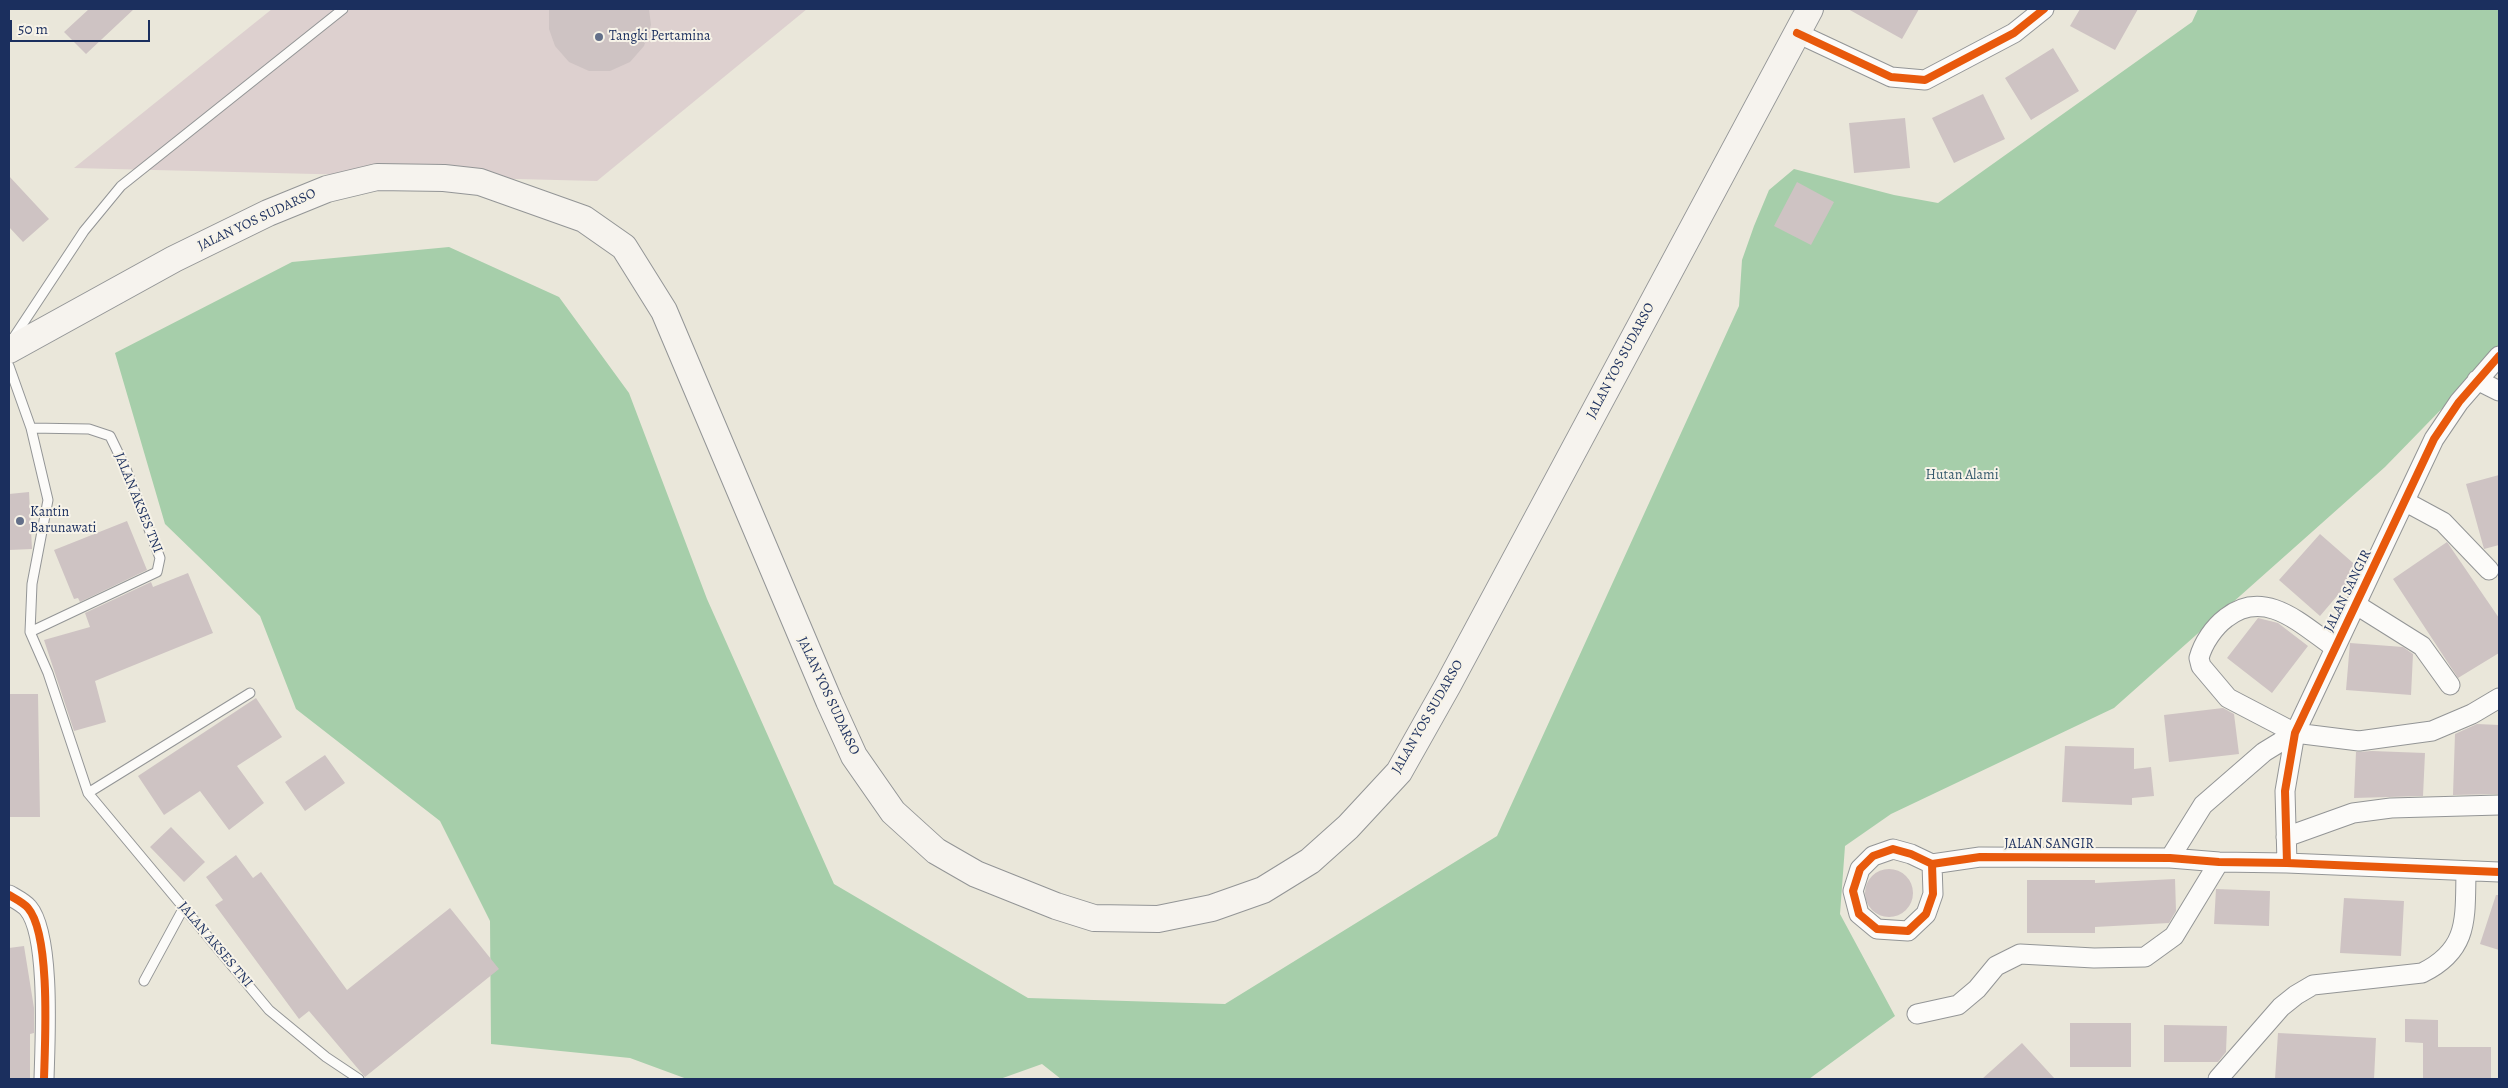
<!DOCTYPE html>
<html>
<head>
<meta charset="utf-8">
<style>
  body { margin:0 }
  #map { position:relative; width:2508px; height:1088px; overflow:hidden; background:#eae7da; font-family:Alegreya,serif }
  canvas { display:block }
  .frame { position:absolute; inset:0; border:10px solid #1b2f5e; pointer-events:none }
  .scale { position:absolute; left:10px; top:20px; width:140px; height:22px; box-sizing:border-box; border:2px solid #1b2f5e; border-top:0; padding-left:6px; font-size:15px; line-height:18px; white-space:nowrap; color:#1b2f5e; -webkit-text-stroke:4px #f7f3e8; paint-order:stroke }
</style>
</head>
<body>
<div id="map">
<canvas width="2508" height="1088"></canvas>
<div class="frame"></div>
<div class="scale">50 m</div>
</div>
<script>
const g = document.querySelector('canvas').getContext('2d');
g.lineJoin = 'round';
function fillPath(path, color) { g.fillStyle = color; g.fill(path, 'evenodd'); }
function trace(path, color, width, dash) { g.strokeStyle = color; g.lineWidth = width; g.lineCap = dash ? 'butt' : 'round'; g.setLineDash(dash || []); g.stroke(path); }
function write(font, color, halo, rows, align = 'center') {
  g.font = font + ' Alegreya,serif'; g.lineWidth = 4; g.setLineDash([]); g.textBaseline = 'middle'; g.strokeStyle = halo; g.fillStyle = color; for (const [text, x, y, turn = 0] of rows) {
    g.save(); g.translate(x, y); g.rotate((+turn || 0) * Math.PI / 180); g.textAlign = isNaN(turn) ? turn : align; if (halo) g.strokeText(text, 0, 0); g.fillText(text, 0, 0); g.restore();
  }
}
fillPath(new Path2D(`
  M272 9H807L597 181 74 168Z`), '#ddd0cf');
fillPath(new Path2D(`
  M2198 9H2499V350L2385 467 2114 708 1891 814 1845 846 1840 914 1895 1016 1809 1079H1061L1042 1064 1000 1079H687L630 1058 491 1044 490 921 440 821 296 709 260 616 165 524 115 353 292 262 449 247 559 297 629 393 707 599 834 884 1028 998 1225 1004 1497 836 1739 306 1742 260 1754 226 1769 190 1794 169 1894 195 1938 203 2192 22Z`), '#a6ceaa');
fillPath(new Path2D(`
  M89 9H134L86 54 64 32Z
  M549 9H649L651 25 644 46 630 62 610 71H589L569 62 555 46 549 29Z
  M1848 9H1919L1902 39Z
  M2080 9H2138L2115 50 2070 26Z
  M2053 48 2079 91 2031 120 2005 78Z
  M1983 94 2005 139 1954 163 1932 118Z
  M1905 118 1910 168 1854 173 1849 123Z
  M9 176 49 219 23 242 9 227Z
  M1797 182 1834 202 1811 245 1774 226Z
  M2499 475V545L2484 549 2466 484Z
  M29 492 32 549 9 550V494Z
  M127 521 147 570 80 602 78 598 74 599 54 550Z
  M2320 534 2360 569 2320 616 2279 580Z
  M2447 542 2499 618V653L2458 678 2393 579Z
  M188 573 213 633 95 681 106 722 74 731 44 640 90 627 85 613 151 582 153 587Z
  M2258 618 2278 623 2308 646 2272 693 2227 658Z
  M2350 643 2403 647 2413 654 2411 695 2346 690Z
  M9 694H38L40 817H9Z
  M256 698 282 737 237 766 264 803 229 830 200 791 164 815 138 776Z
  M2223 708 2234 714 2239 754 2169 762 2164 715Z
  M2477 724 2499 725V794L2453 795 2455 734Z
  M2065 746 2134 748V769L2151 767 2154 796 2132 798V805L2062 802Z
  M2372 751 2425 753 2423 796 2354 798 2356 752Z
  M325 755 345 783 305 811 285 782Z
  M171 827 205 862 184 882 150 847Z
  M236 855 253 878 261 872 347 990 450 908 499 969 365 1077 309 1011 299 1019 215 905 223 900 206 877Z
  M1865 893a24 24 0 1 1 48 0a24 24 0 1 1-48 0Z
  M2175 879 2176 911 2169 923 2095 927V933H2027V880H2095V883Z
  M2216 889 2270 891 2269 926 2214 924Z
  M2496 895H2499V950L2480 944Z
  M2344 898 2404 901 2401 956 2340 953Z
  M24 946 34 1008V1033L30 1034V1078H9V948Z
  M2405 1019 2438 1020V1047H2491V1079H2423V1043L2405 1042Z
  M2070 1023H2131V1067H2070Z
  M2164 1025 2227 1026 2226 1052 2218 1062H2164Z
  M2278 1033 2376 1038 2374 1079H2275Z
  M2022 1043 2055 1079H1982Z`), '#cec3c3');
const service = new Path2D(`
  M14 337 84 231 121 186 343 9
  M9 366 31 428 48 500 32 584 30 632 48 673 88 793 269 1010 326 1057 359 1079
  M30 632 157 572 160 558 126 469 110 436 89 429 31 428
  M88 793 250 693
  M144 981 183 909`);
const minor = new Path2D(`
  M1797 33 1891 77 1925 80 2014 33 2044 9
  M2477 380 2499 391
  M2406 502 2443 522 2489 570
  M2355 604 2422 646 2450 685
  M2334 647C2302 625 2265 587 2226 618 2214 627 2203 643 2199 658L2201 666 2228 698 2295 733 2359 741 2432 731 2472 714 2499 698
  M2286 837 2353 813 2391 808 2499 805
  M2170 858 2203 805 2264 752 2295 733
  M2287 863 2285 791 2295 733 2434 439 2459 402 2499 356
  M1932 864 1933 894 1926 914 1908 931 1877 929 1859 914 1853 891 1860 869 1873 856 1893 849 1911 854 1932 864 1980 857 2170 858 2219 862 2287 863 2499 872
  M9 895C14 898 24 903 28 908 51 935 45 1042 44 1079
  M1917 1014 1958 1005 1977 989 1996 966 2020 954 2094 958 2145 957 2174 936 2219 862
  M2218 1079 2281 1007 2296 995 2313 985 2422 973C2469 950 2465 919 2466 872`);
const secondary = new Path2D(`
  M9 350 174 259 268 213 327 189 377 177 444 178 480 182 584 219 624 247 664 311 829 701 854 756 893 812 936 851 976 874 1056 906 1094 918 1158 919 1212 908 1263 890 1310 861 1348 827 1399 772 1448 685 1810 9`);
trace(service, '#939596', 11);
trace(minor, '#939596', 21);
trace(secondary, '#939596', 28);
trace(service, '#fcfbf9', 9);
trace(minor, '#fcfbf9', 19);
trace(secondary, '#f6f3ee', 26);
trace(new Path2D(`
  M1797 33 1891 77 1925 80 2014 33 2044 9
  M2287 863 2285 791 2295 733 2434 439 2459 402 2499 356
  M1932 864 1933 894 1926 914 1908 931 1877 929 1859 914 1853 891 1860 869 1873 856 1893 849 1911 854 1932 864 1980 857 2170 858 2219 862 2287 863 2499 872
  M9 895C14 898 24 903 28 908 51 935 45 1042 44 1079`), '#e8590c', 8);
for (const [x, y, r, color] of [
  [599,37,5,"#636f89"],
  [20,521,5,"#636f89"]
]) { const dot = new Path2D(); dot.arc(x, y, r, 0, 2 * Math.PI); g.fillStyle = color; g.fill(dot); trace(dot, '#f7f3e8', 2); }
write('14px', '#1b2f5e', '#f7f3e8', [
  ["Tangki Pertamina",609,37],
  ["Kantin",30,513],
  ["Barunawati",30,529]
], 'left');
write('14px', '#1b2f5e', '#f7f3e8', [
  ["JALAN YOS SUDARSO",257,220,-25],
  ["JALAN YOS SUDARSO",1621,361,-62],
  ["JALAN AKSES TNI",138,503,68],
  ["JALAN SANGIR",2348,591,-64],
  ["JALAN YOS SUDARSO",828,696,65],
  ["JALAN YOS SUDARSO",1428,717,-60],
  ["JALAN SANGIR",2049,845],
  ["JALAN AKSES TNI",215,945,50]
]);
write('14px', '#365a6d', '#f7f3e8', [
  ["Hutan Alami",1962,476]
]);
</script>
</body>
</html>
